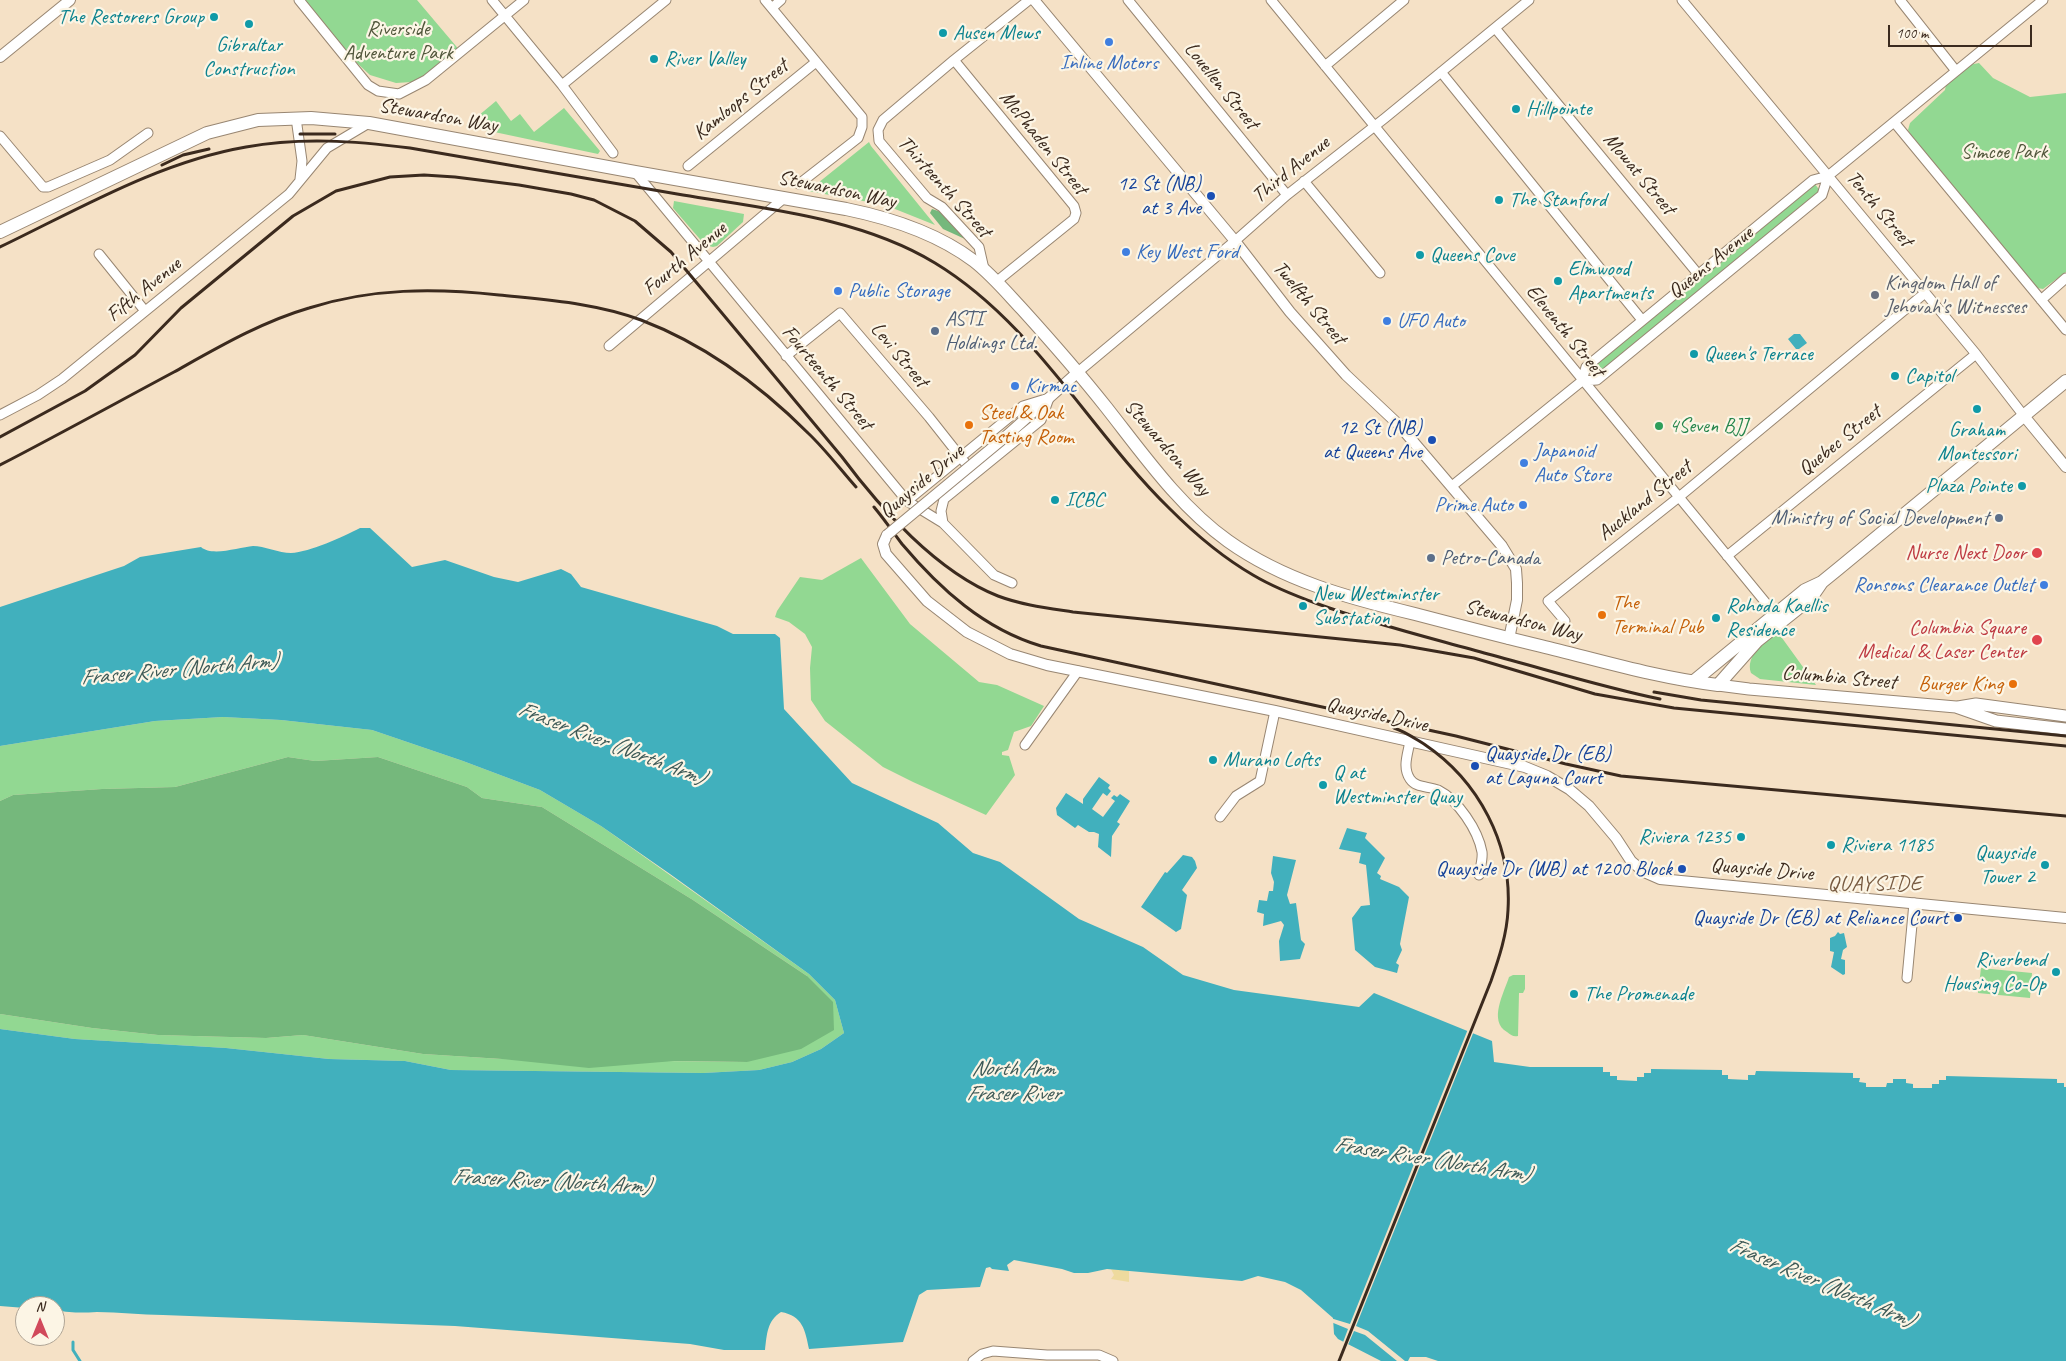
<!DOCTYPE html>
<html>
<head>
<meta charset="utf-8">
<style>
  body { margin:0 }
  #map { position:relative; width:2066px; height:1361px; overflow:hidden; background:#f5e1c6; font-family:Caveat,sans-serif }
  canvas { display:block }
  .north { position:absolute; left:15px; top:1296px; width:50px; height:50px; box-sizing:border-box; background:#fcf5e5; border:1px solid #afa495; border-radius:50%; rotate:0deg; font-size:14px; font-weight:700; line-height:20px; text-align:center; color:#3b2a1e }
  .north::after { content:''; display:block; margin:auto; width:18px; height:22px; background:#d1495b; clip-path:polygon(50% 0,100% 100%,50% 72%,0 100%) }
  .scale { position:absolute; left:1888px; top:25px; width:144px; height:22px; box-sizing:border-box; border:2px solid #3b2a1e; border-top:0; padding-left:6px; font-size:15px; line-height:18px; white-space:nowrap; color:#3b2a1e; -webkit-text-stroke:4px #fcf5e5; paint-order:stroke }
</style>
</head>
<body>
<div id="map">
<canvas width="2066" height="1361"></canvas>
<div class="north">N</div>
<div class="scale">100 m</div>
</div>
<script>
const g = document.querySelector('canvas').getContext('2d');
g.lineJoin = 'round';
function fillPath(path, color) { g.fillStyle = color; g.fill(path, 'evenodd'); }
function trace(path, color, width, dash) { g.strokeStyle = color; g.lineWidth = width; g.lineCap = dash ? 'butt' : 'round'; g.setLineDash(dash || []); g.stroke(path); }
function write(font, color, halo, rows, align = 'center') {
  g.font = font + ' Caveat,sans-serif'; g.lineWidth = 4.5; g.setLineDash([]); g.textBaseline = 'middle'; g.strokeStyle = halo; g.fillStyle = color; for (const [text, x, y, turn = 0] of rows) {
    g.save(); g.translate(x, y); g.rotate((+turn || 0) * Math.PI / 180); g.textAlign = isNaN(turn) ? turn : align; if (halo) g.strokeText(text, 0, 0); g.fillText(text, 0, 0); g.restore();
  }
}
fillPath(new Path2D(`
  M302 0H417L461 52 427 81 396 83 370 75 346 53Z
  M1979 63 1993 78 2030 97 2066 93V272L2043 289 2037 288 1912 137 1908 130 1910 123 1945 90 1946 85 1969 65Z
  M496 101 511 121 520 114 534 132 564 108 600 151 598 154 466 126Z
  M869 142 871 146 935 225 885 205 808 191Z
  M1815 184 1820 191 1596 376 1590 369Z
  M674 201 744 214 743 222 717 246 713 247 705 245 673 208Z
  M861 558 910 624 979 682 997 685 1044 706 1031 726 1014 732 1008 750 1002 752V755L1009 756 1015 775 986 815 913 782 883 767 825 721 811 700 810 668 812 647 805 634 789 622 775 617 777 611 800 577 822 580Z
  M1777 631 1816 685 1760 679 1751 673C1745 655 1765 642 1777 631Z
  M223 717 281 720 372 730 463 761 540 790 601 826 809 974 835 1000 844 1033 821 1049 792 1062 759 1070 703 1073 451 1070 405 1061 329 1059 226 1048 75 1039 0 1029V1014L92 1028 158 1035 266 1038 303 1035 423 1054 502 1059 747 1062 807 976 693 900 542 807 482 798 467 787 378 757 315 761 288 757 175 787 102 789 13 795 0 801V746L155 721Z
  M1981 968 2032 973 2030 998 1978 993Z
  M1513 975H1525V989L1523 993H1519L1518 1036C1513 1037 1511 1035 1507 1032 1488 1021 1504 993 1509 977Z`), '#92d892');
fillPath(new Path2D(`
  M932 209 941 212 965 239 943 229 930 213Z
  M288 757 315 761 378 757 467 787 482 798 542 807 693 900 807 976 833 1002 834 1030 801 1049 747 1062 674 1061 589 1068 502 1059 423 1054 303 1035 266 1038 158 1035 92 1028 0 1014V801L13 795 102 789 175 787Z`), '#75b87c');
fillPath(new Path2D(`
  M1111 1269 1129 1271V1282L1111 1279 1114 1275Z`), '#eeda9e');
fillPath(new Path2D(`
  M1794 334H1800L1807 343 1799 349H1796L1788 339Z
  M360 528H370L412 567 445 560 494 577 518 582 561 569 571 574 581 587 717 626 733 634H775L780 638 784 709 852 783 938 823 973 853 1000 862 1079 919 1143 947 1183 975 1234 990 1359 1007 1374 993 1492 1041 1494 1062 1530 1067H1603V1072H1610V1076H1617V1080L1637 1081V1077H1644V1073H1651V1069L1722 1070V1075H1728V1079L1748 1080V1075H1755L1756 1071 1853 1073V1078H1860L1859 1082 1866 1083V1087H1886L1887 1083H1893V1079H1906V1083L1913 1084V1088H1932V1084H1939V1080H1946V1076L2057 1079V1083H2064V1087H2066V1361H1438L1426 1357H1410L1408 1361H1381L1338 1339 1334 1334 1333 1318 1301 1290 1285 1282 1258 1276 1242 1281 1107 1269 1088 1273H1074L1062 1269 1014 1260 1007 1265 1009 1271 992 1269 990 1267 986 1268 980 1287 927 1290 919 1295 903 1342 809 1349C805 1330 803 1316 781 1312 767 1321 767 1334 765 1350H724L690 1344 455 1326 163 1315C141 1315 119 1312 97 1312 81 1313 72 1313 55 1310V1306H25V1308L0 1306V1029L75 1039 226 1048 329 1059 405 1061 451 1070 703 1073 759 1070 792 1062 821 1049 844 1033 835 1000 809 974 670 874 601 826 540 790 463 761 372 730 281 720 223 717 155 721 0 746V607L124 566 140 557 201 547C212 557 240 547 253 546 264 546 279 553 291 553 310 552 343 537 360 528Z
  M1099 777 1110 785 1108 788 1111 791 1107 796 1103 793 1092 809 1103 817 1115 801 1111 798 1114 795 1117 797 1120 794 1130 801 1117 822 1120 824 1112 836 1111 857 1098 847 1099 834 1094 832H1089L1078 825 1075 828 1057 815 1056 808 1066 793 1083 804V799Z
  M1347 828 1367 833 1365 838 1385 858 1377 873 1381 876 1380 879 1399 887 1409 897 1400 944 1402 950 1396 963 1399 965 1397 973 1375 967 1355 950 1352 918 1361 906 1370 905 1366 865 1359 863 1361 853 1339 849Z
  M1183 855 1192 857 1195 861 1197 868 1182 890 1187 895 1181 929 1176 932 1141 907 1165 872 1167 873Z
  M1273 856 1296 860 1287 895 1290 904 1296 903 1301 940 1305 944 1300 959 1280 961 1279 941 1284 925 1281 921 1263 926 1264 914 1257 912 1259 900 1267 901 1269 891H1273L1274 882 1271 873Z
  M1838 932 1840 934 1844 933 1847 947 1843 950 1841 959 1845 960V974L1843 975 1831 967 1834 952 1830 951V938L1835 936Z`), '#41b0bd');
fillPath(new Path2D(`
  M1468 1029 1474 1031 1356 1326 1368 1331 1405 1361H1397L1365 1335 1354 1331 1347 1347 1342 1345 1348 1329 1331 1322 1327 1317 1350 1324Z`), '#f5e1c6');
trace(new Path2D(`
  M73 1342V1350L80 1361`), '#41b0bd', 3);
const minor = new Path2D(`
  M299 0 368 85 378 91 399 94 426 80 524 0
  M492 0 562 85 613 153
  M765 0 862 117V127L858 138 799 184
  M1128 0 1287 195
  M1271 0 1775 614
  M1682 0 1976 354 2024 416
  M1900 0 1956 71
  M772 8 781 0
  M1495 28 1698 274
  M954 60 1074 206 1076 213 1074 219 996 282
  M1325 66 1404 0
  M1441 72 1642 320
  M562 85 666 0
  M296 118 302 161 300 179
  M1894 122 2066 330
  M0 136 43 187H48L110 160 148 133
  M688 166 816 62
  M635 172 907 501 943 523 994 575 1012 583
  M1304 181 1380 273
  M99 254 145 311
  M984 269 979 247 942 207 927 198 879 141 878 130 883 120 954 60 1029 0
  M2041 300 2066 278
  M609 346 784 198
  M786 356 840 313 929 417 974 474
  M1078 372 1235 241 1287 195 1385 118 1529 0
  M1582 381 1597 380 1822 195 1828 176
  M0 415 38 395 62 379 289 194 327 148 369 123
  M1452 486 1582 381 1586 367 1813 180 1828 176 2043 0
  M907 501 1023 406 1049 398
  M943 523 941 511 944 499 1041 420 1049 398
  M1727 556 1976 354
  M1565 621 1548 601 1679 497 1925 293
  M1410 741C1408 754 1402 767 1410 779 1416 788 1428 786 1438 790 1458 800 1478 830 1482 852 1483 859 1480 868 1479 875
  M1025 745 1078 671
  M1220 817 1236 796 1260 781 1275 711
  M1907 978 1914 903
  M973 1361 982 1354 993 1351 1047 1355H1099L1113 1361`);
const tertiary = new Path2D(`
  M1034 0 1235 241 1290 312 1346 375 1399 425 1502 546 1516 569 1517 583V600L1509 639
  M0 57 70 0
  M2024 416 2066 467
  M1004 438 1078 372
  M887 535 883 544 886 554 927 601 967 632 1010 654 1047 665 1275 711 1525 767 1547 776 1569 789 1589 806 1616 838 1631 861 1644 872 1660 879 2066 918`);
const secondary = new Path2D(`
  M1718 685 1749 689 1956 707 1996 721 2066 729
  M1958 707 1976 704 2066 716`);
const primary = new Path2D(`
  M0 232 207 133 258 120 311 118 369 123 635 172 846 209C890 218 937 233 974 261 992 275 1007 293 1022 309 1051 341 1079 373 1106 407 1143 454 1179 506 1228 541 1284 581 1349 598 1415 614 1457 625 1499 636 1541 646 1599 660 1658 678 1718 685L1757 641 1811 598 1822 582
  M1694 681 1805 590 1822 582 1838 569 2066 381`);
trace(minor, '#988672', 11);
trace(tertiary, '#988672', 12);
trace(secondary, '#988672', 13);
trace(primary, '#988672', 14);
trace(minor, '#fff', 9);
trace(tertiary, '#fff', 10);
trace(secondary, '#fff', 11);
trace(primary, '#fff', 12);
trace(new Path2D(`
  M300 134H335
  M162 165 183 155 209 149
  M0 247C79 209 159 162 246 147 301 137 355 141 410 148 501 164 592 180 683 195 767 209 861 218 935 263 1034 323 1089 430 1170 509 1195 534 1222 557 1253 575 1273 587 1296 596 1318 604 1373 624 1431 638 1488 654 1545 669 1602 687 1660 699
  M0 437 85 391 135 355 181 308 293 216 336 191 390 177 424 175 455 177 519 185 571 194 594 200 635 221 671 252 842 457C880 508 937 572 998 596 1022 605 1047 608 1073 612L1400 645 1474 658 1595 694 1674 708 2066 746
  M0 465C58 435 116 403 174 372 217 348 261 322 309 308 371 288 435 288 499 295 547 300 596 303 641 320 704 344 761 386 808 433 825 449 840 469 856 487
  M874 507C884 519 893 532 902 544 940 589 984 629 1041 646L1456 736 1566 764 1621 776 2066 816
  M1654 692 1701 700 2066 736
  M1339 1361 1491 981C1499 958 1507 934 1508 910 1512 844 1479 781 1424 744 1414 738 1404 731 1394 728`), '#3b2a1e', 3);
const tertiaryBridge = new Path2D(`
  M887 535 1004 438`);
trace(tertiaryBridge, '#988672', 12, []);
trace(tertiaryBridge, '#fff', 10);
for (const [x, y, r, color] of [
  [214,17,5,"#0f9aa8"],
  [249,24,5,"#0f9aa8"],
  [943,33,5,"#0f9aa8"],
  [1109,42,5,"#3f7fe0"],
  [654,59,5,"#0f9aa8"],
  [1516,109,5,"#0f9aa8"],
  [1211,196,5,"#1a4fb4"],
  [1499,200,5,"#0f9aa8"],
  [1126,252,5,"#3f7fe0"],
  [1420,255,5,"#0f9aa8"],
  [1558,281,5,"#0f9aa8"],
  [838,291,5,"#3f7fe0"],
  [1875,295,5,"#6b7280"],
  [1387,321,5,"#3f7fe0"],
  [935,331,5,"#5c6f8a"],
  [1694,354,5,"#0f9aa8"],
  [1895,376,5,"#0f9aa8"],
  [1015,386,5,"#3f7fe0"],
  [1977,409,5,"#0f9aa8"],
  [969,425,5,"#e8710a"],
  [1659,426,5,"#2e9e5b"],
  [1432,440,5,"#1a4fb4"],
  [1524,463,5,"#3f7fe0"],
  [2022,486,5,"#0f9aa8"],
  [1055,500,5,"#0f9aa8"],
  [1523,505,5,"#3f7fe0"],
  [1999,518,5,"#5c6f8a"],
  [2037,553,6,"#e0444e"],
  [1431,558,5,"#5c6f8a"],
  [2044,585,5,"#3f7fe0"],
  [1303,606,5,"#0f9aa8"],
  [1602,615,5,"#e8710a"],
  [1716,618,5,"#0f9aa8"],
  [2037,640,6,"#e0444e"],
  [2013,684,5,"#e8710a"],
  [1213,760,5,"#0f9aa8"],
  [1475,766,5,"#1a4fb4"],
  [1323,785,5,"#0f9aa8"],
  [1741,837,5,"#0f9aa8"],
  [1831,845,5,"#0f9aa8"],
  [2045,865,5,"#0f9aa8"],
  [1682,869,5,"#1a4fb4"],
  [1958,918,5,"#1a4fb4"],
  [2056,972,5,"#0f9aa8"],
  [1574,994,5,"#0f9aa8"]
]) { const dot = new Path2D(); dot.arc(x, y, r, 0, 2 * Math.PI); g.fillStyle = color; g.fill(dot); trace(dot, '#fcf5e5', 2); }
write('21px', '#0d838f', '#fcf5e5', [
  ["The Restorers Group",204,17,"right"],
  ["Ausen Mews",953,33],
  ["Gibraltar",249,45,"center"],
  ["Construction",249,69,"center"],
  ["River Valley",664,59],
  ["Hillpointe",1526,109],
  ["The Stanford",1509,200],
  ["Queens Cove",1430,255],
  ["Elmwood",1568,269],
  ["Apartments",1568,293],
  ["Queen's Terrace",1704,354],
  ["Capitol",1905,376],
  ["Graham",1977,430,"center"],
  ["Montessori",1977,454,"center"],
  ["Plaza Pointe",2012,486,"right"],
  ["ICBC",1065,500],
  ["New Westminster",1313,594],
  ["Substation",1313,618],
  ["Rohoda Kaellis",1726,606],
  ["Residence",1726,630],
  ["Murano Lofts",1223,760],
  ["Q at",1333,773],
  ["Westminster Quay",1333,797],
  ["Riviera 1235",1731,837,"right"],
  ["Riviera 1185",1841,845],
  ["Quayside",2035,853,"right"],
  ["Tower 2",2035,877,"right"],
  ["Riverbend",2046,960,"right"],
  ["Housing Co-Op",2046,984,"right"],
  ["The Promenade",1584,994]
], 'left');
write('21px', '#51563b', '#fcf5e5', [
  ["Riverside",398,29],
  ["Adventure Park",398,53],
  ["Simcoe Park",2004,152]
]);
write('21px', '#366cbe', '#fcf5e5', [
  ["Inline Motors",1109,63,"center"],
  ["Key West Ford",1136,252],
  ["Public Storage",848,291],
  ["UFO Auto",1397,321],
  ["Kirmac",1025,386],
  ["Japanoid",1534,451],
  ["Auto Store",1534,475],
  ["Prime Auto",1513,505,"right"],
  ["Ronsons Clearance Outlet",2034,585,"right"]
], 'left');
write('21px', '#3b2a1e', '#fcf5e5', [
  ["Louellen Street",1221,86,51],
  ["Kamloops Street",741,100,-39],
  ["Stewardson Way",438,116,10],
  ["McPhaden Street",1043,143,51],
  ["Third Avenue",1291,170,-39],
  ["Mowat Street",1639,174,50],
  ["Thirteenth Street",944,187,48],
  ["Stewardson Way",837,190,12],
  ["Tenth Street",1879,209,50],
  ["Fourth Avenue",685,259,-40],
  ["Queens Avenue",1711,263,-39],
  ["Fifth Avenue",144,290,-39],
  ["Twelfth Street",1309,303,50],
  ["Eleventh Street",1565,331,51],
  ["Levi Street",899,355,50],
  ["Fourteenth Street",827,378,50],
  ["Quebec Street",1840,441,-39],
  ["Stewardson Way",1167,448,49],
  ["Quayside Drive",922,482,-40],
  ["Auckland Street",1645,501,-39],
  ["Stewardson Way",1523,621,14],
  ["Columbia Street",1839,678,5],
  ["Quayside Drive",1377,715,12],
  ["Quayside Drive",1762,870,5]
]);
write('21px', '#164399', '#fcf5e5', [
  ["12 St (NB)",1201,184],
  ["at 3 Ave",1201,208],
  ["12 St (NB)",1422,428],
  ["at Queens Ave",1422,452],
  ["Quayside Dr (EB)",1485,754,"left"],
  ["at Laguna Court",1485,778,"left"],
  ["Quayside Dr (WB) at 1200 Block",1672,869],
  ["Quayside Dr (EB) at Reliance Court",1948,918]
], 'right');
write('21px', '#5b616d', '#fcf5e5', [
  ["Kingdom Hall of",1885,283],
  ["Jehovah's Witnesses",1885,307]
], 'left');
write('21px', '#4e5e75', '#fcf5e5', [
  ["ASTI",945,319],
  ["Holdings Ltd.",945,343],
  ["Ministry of Social Development",1989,518,"right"],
  ["Petro-Canada",1441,558]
], 'left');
write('21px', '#c56008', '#fcf5e5', [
  ["Steel & Oak",979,413],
  ["Tasting Room",979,437],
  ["The",1612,603],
  ["Terminal Pub",1612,627],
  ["Burger King",2003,684,"right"]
], 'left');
write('21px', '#27864d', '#fcf5e5', [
  ["4Seven BJJ",1669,426]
], 'left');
write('21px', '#be3a42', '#fcf5e5', [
  ["Nurse Next Door",2026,553],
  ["Columbia Square",2026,628],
  ["Medical & Laser Center",2026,652]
], 'right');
write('italic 22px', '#3d5956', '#fcf5e5', [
  ["Fraser River (North Arm)",179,670,-5],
  ["Fraser River (North Arm)",611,744,21],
  ["North Arm",1013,1069],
  ["Fraser River",1013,1094],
  ["Fraser River (North Arm)",1432,1160,9],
  ["Fraser River (North Arm)",551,1182,3],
  ["Fraser River (North Arm)",1821,1283,23]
]);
g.letterSpacing = '1px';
write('22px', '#775a40', '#fcf5e5', [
  ["QUAYSIDE",1875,884]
]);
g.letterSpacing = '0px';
</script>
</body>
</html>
